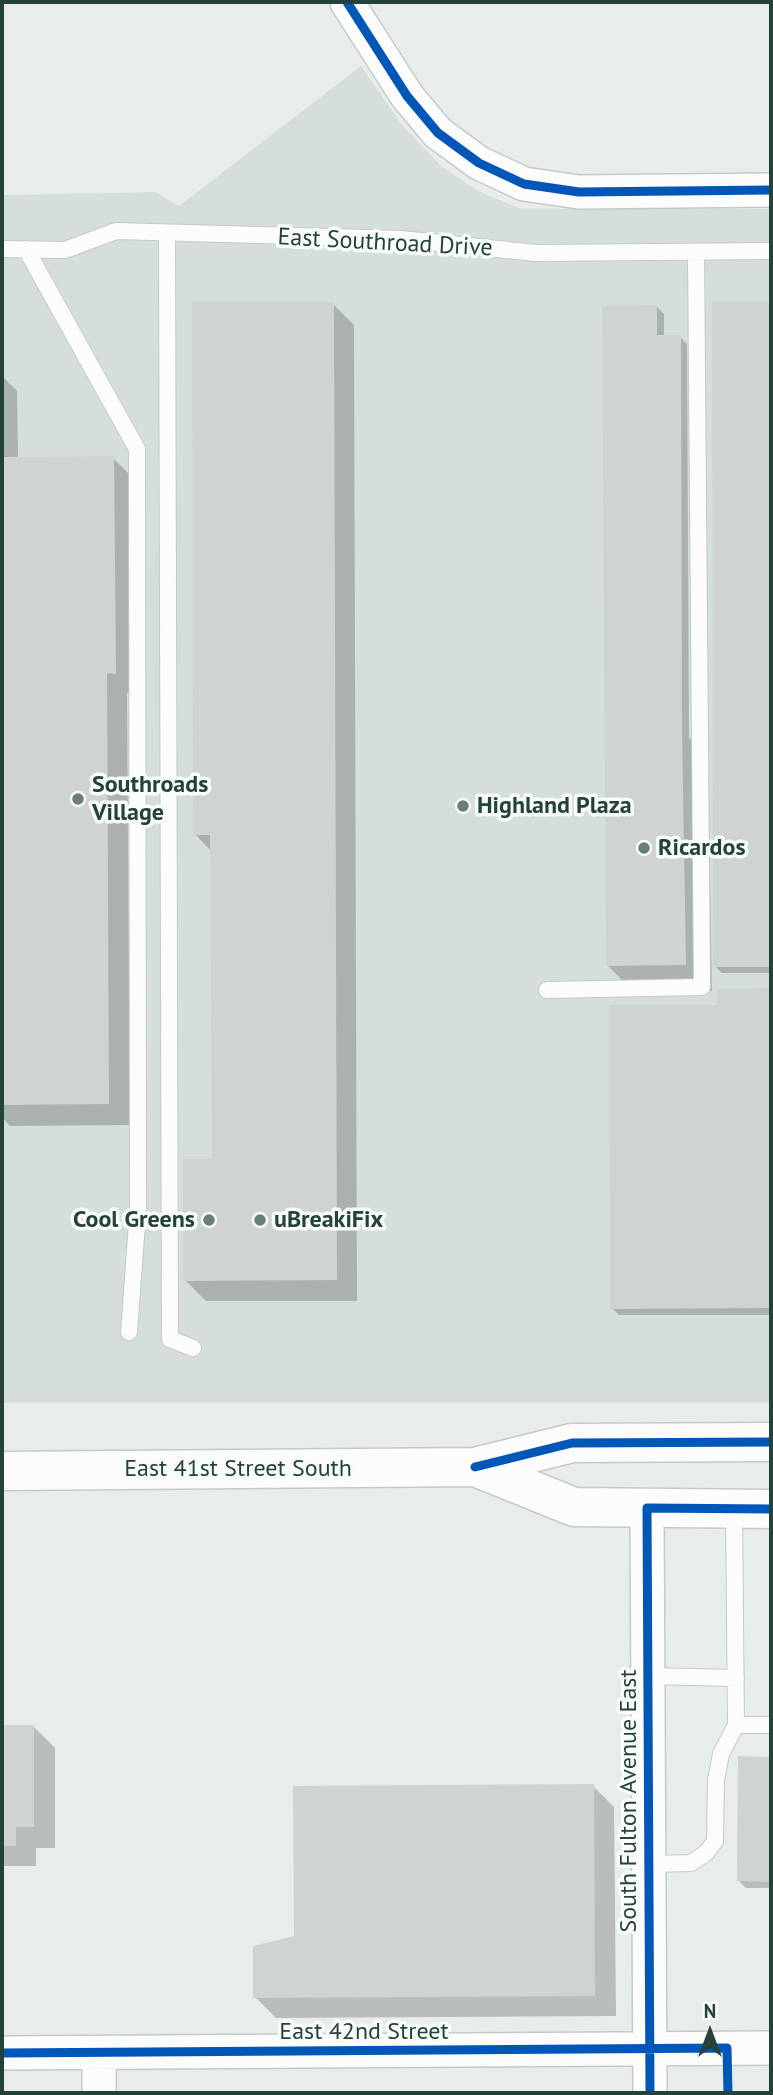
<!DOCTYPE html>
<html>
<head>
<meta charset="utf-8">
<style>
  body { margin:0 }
  #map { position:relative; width:773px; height:2095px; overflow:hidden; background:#e8edeb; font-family:"PT Sans",sans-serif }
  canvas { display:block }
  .frame { position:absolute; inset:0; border:4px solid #24423a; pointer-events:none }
  .north { position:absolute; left:675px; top:1997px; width:70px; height:70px; -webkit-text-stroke:5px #f7fbf9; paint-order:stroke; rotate:0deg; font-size:19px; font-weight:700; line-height:28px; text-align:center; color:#24423a }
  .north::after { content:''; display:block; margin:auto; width:24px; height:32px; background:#24423a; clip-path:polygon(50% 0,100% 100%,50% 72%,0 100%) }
</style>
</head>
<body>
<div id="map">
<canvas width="773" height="2095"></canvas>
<div class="frame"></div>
<div class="north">N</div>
</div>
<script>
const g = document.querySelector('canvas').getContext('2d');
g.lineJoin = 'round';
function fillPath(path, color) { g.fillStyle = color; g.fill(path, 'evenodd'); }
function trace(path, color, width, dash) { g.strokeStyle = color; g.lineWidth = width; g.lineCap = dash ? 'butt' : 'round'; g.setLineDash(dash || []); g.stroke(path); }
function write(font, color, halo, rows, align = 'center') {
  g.font = font + ' "PT Sans",sans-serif'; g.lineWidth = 7; g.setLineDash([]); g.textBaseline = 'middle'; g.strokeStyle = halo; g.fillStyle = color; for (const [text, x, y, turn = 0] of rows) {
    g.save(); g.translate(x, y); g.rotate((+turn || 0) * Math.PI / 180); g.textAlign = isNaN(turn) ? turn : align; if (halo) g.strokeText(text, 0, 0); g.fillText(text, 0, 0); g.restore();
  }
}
fillPath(new Path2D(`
  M361 66 402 125 441 166 476 190 521 209H771V1403H2V195L156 192 179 206Z`), '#d6dedb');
fillPath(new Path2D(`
  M333 304 354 325 357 1301H206L185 1280 213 1161 212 852 195 834Z
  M714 304H771V973H722L715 966Z
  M657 307 664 314V337H680L687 344 689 738 708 757 712 991 634 992 608 966Z
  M2 376 17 391 18 459 113 458 134 479 136 694 127 693 130 1125 10 1126 2 1117Z
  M719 990H771V1315H619L612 1308 719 1007Z
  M2 1727H34L55 1748V1848H36V1866H2Z
  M740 1758H771V1888H746L739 1881Z
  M593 1786 614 1807 616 2016 276 2018 255 1997Z`), '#0003');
fillPath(new Path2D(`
  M192 302H334L337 1280 183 1281V1159H212L210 835H193Z
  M712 302H771V967H713Z
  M657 305V335H681L682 729 686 965 606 966 602 306Z
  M114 456 116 674 107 673 109 1104 2 1105V457Z
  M771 988V1308L610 1309 609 1005H717V989Z
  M2 1725H34V1827H16V1846H2Z
  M738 1756 771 1757V1882L737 1881Z
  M594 1784 595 1996 253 1998V1946L294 1936 293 1786Z`), '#cfd4d2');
const service = new Path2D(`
  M167 233 170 1339 193 1348
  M2 249 65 250 116 231 401 239 536 253 771 251
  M26 249 137 449 138 1210 129 1332
  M547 990 702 987 696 252
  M648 1676 736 1678
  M736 1725H771
  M649 1864 691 1863 706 1853 715 1841 716 1780 721 1754 736 1725 734 1509`);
const minor = new Path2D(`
  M347 2 407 96 438 133 479 163 524 184 579 192 771 190
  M647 1508 650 2093
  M2 2053 771 2048
  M99 2053V2093`);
const secondary = new Path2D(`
  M475 1467 574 1507 771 1509
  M2 1471 475 1467 572 1443 771 1442`);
trace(service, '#c5cac8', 18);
trace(minor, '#c5cac8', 36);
trace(secondary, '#c3cbc8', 41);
trace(service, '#fcfcfc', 16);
trace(minor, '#fcfcfc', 33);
trace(secondary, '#fcfcfc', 38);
trace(new Path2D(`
  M347 2 407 96 438 133 479 163 524 184 579 192 771 190
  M475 1467 572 1443 771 1442
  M2 2053 727 2048 728 2093
  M650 2093 647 1508 771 1509`), '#0057b8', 9);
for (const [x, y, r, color] of [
  [78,799,7,"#697e78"],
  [463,806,7,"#697e78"],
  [644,848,7,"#697e78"],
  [209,1220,7,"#697e78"],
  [260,1220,7,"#697e78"]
]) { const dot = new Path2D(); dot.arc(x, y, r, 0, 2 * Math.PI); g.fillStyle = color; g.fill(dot); trace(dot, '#f7fbf9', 2.5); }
write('24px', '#24423a', '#f7fbf9', [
  ["East Southroad Drive",385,243,3],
  ["East 41st Street South",238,1469],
  ["South Fulton Avenue East",629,1801,-90],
  ["East 42nd Street",364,2032]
]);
write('bold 24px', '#24423a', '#f7fbf9', [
  ["Southroads",92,785],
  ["Village",92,813],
  ["Highland Plaza",477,806],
  ["Ricardos",658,848],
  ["Cool Greens",195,1220,"right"],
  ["uBreakiFix",274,1220]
], 'left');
</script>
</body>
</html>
